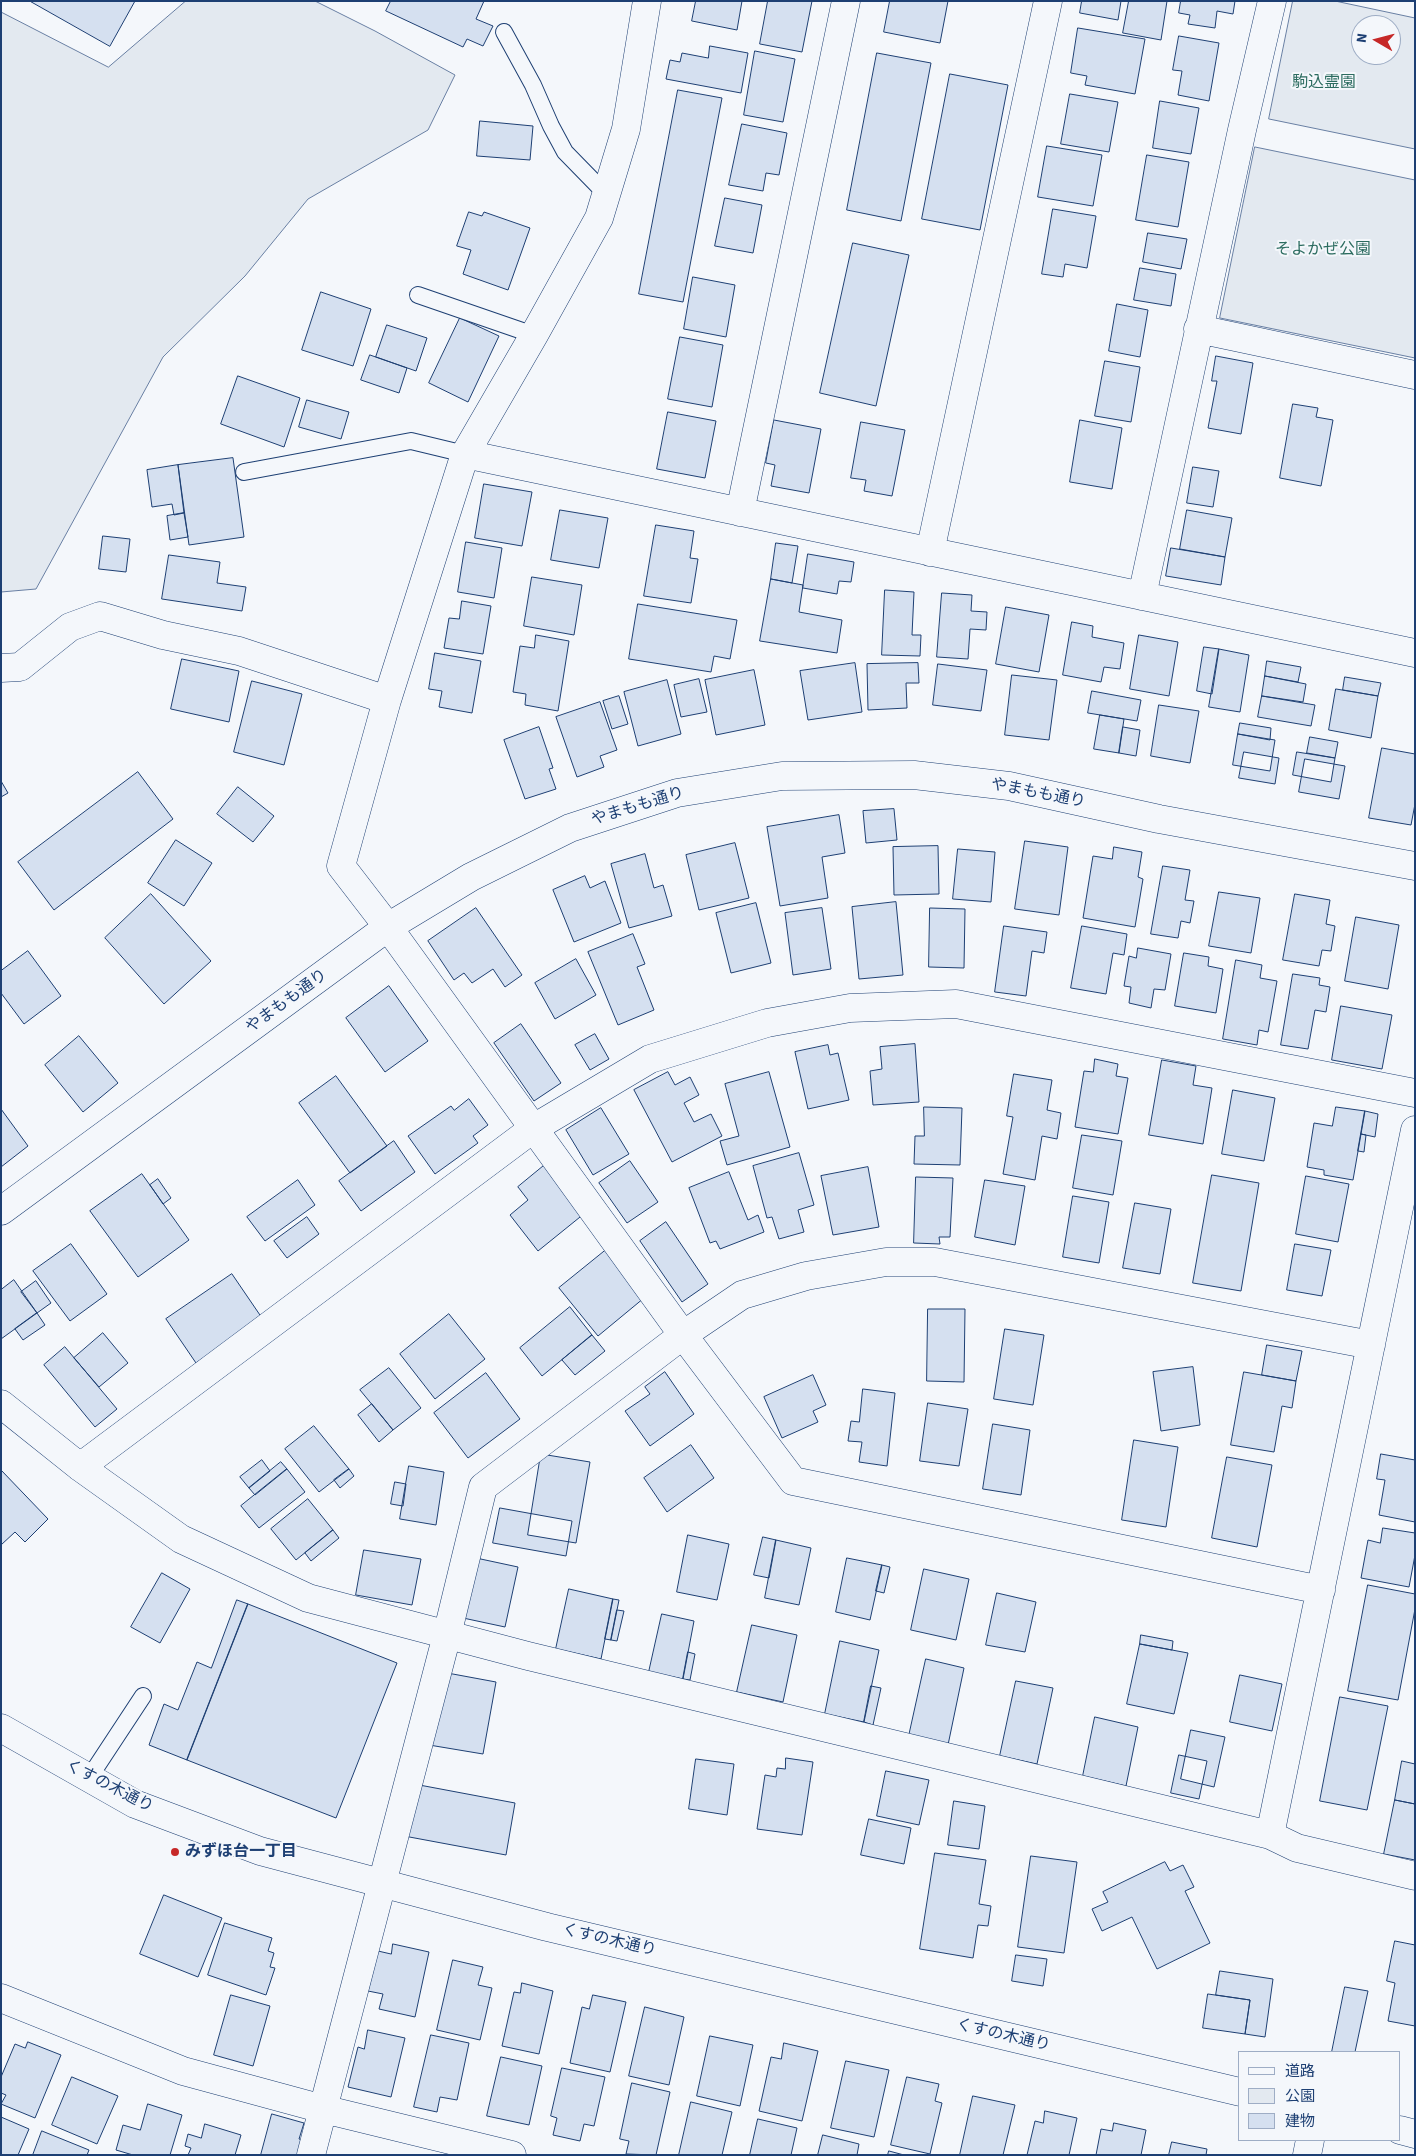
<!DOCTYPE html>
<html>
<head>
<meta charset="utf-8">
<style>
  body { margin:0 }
  #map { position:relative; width:1416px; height:2156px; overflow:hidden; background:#f4f7fb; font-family:"Source Sans 3","Noto Sans JP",sans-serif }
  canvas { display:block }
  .frame { position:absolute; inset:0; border:2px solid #1d3f73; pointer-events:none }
  .legend { position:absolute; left:1238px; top:2051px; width:162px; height:90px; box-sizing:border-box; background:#f4f7fb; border:1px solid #9eadc5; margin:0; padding:6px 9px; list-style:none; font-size:15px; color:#1d3f73 }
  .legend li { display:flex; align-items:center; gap:10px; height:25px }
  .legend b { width:25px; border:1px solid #9eadc5 }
  .north { position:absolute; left:1351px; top:15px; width:50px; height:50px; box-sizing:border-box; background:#f4f7fb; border:1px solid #9eadc5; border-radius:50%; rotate:278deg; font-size:14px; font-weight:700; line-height:20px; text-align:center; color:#1d3f73 }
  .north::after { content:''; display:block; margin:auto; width:18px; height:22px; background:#c62828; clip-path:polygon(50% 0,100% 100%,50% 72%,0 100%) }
</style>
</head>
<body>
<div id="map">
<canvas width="1416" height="2156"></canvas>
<div class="frame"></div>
<ul class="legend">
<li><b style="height:6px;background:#f4f7fb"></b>道路</li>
<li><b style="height:14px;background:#e3e9f0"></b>公園</li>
<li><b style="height:14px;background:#d5e0f0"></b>建物</li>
</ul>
<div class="north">N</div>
</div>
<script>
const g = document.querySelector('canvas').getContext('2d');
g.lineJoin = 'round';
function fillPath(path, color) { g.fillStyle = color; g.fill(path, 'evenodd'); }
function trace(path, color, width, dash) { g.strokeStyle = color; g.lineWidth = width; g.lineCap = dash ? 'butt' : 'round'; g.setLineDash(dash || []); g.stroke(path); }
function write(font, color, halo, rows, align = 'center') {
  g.font = font + ' "Source Sans 3","Noto Sans JP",sans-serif'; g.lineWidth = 4; g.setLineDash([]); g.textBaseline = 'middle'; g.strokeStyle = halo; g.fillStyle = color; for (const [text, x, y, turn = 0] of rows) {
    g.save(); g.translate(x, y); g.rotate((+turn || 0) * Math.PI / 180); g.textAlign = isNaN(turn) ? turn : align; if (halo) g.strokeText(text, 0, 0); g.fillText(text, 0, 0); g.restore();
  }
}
const green = new Path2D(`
  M186 1H315L375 31 455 75 428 130 308 199 245 276 163 357 36 589 1 592V12L108 67Z
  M1293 1H1335L1415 18V149L1269 119ZM1361 25H1391V55H1361Z
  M1255 147 1415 180V358L1220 318Z`);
fillPath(green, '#e3e9f0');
trace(green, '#687fa3', 1);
const building = new Path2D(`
  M30 1H135L110 46Z
  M391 1H484L476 19 493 26 483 46 467 39 463 47 386 11Z
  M696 1H742L737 30 692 21Z
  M768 1H812L802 52 760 44Z
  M890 1H948L940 43 884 32Z
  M1082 1H1121L1118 20 1080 13Z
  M1129 1H1167L1161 40 1123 33Z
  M1181 1H1235L1233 14 1217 11 1215 28 1188 24 1190 15 1179 13Z
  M1078 28 1145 39 1135 94 1085 85 1087 76 1071 73Z
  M1179 36 1219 43 1209 101 1178 95 1182 71 1173 70Z
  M710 46 748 53 741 93 666 79 670 60 680 62 682 53 708 58Z
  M755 51 795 59 783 122 744 115Z
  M877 53 931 63 901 221 847 210Z
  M950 74 1008 85 980 230 922 219Z
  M678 90 722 98 683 302 639 294Z
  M1070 94 1118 102 1109 152 1061 144Z
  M1160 101 1199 108 1191 154 1153 148Z
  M480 121 533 126 530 160 477 156Z
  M742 124 787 133 779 175 766 173 763 191 729 185Z
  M1047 146 1102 155 1093 206 1038 197Z
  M1147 155 1189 162 1178 227 1136 220Z
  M725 198 762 205 753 253 715 246Z
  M1053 209 1096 216 1087 268 1065 264 1063 277 1042 274Z
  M469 212 482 216 484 212 530 228 508 290 463 274 471 250 457 246Z
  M1148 233 1187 239 1181 269 1143 262Z
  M853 243 909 255 876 406 820 393Z
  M1140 268 1176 274 1171 306 1134 300Z
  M693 277 735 285 726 337 684 329Z
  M321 292 371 309 353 366 302 350Z
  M1117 304 1148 310 1140 357 1109 351Z
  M460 318 499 336 468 402 429 383Z
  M387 325 427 338 416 371 376 357Z
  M680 337 723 345 712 407 668 399Z
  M370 355 407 368 399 393 361 380Z
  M1216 356 1253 363 1241 434 1208 428 1217 381H1212Z
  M1105 361 1140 367 1131 422 1095 416Z
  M238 376 300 398 284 447 221 424Z
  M307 400 349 412 341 439 299 427Z
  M1293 404 1318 408 1316 417 1333 420 1321 486 1280 478Z
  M668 412 716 421 705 478 657 469Z
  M774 420 821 429 809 493 771 486 775 465 766 463Z
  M1080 420 1122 428 1112 489 1070 482Z
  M861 422 905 430 892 496 864 491 866 480 851 478Z
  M233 458 244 537 189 545 178 465Z
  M178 465 184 513 174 515 172 504 152 507 147 470Z
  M1193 467 1219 471 1213 507 1187 503Z
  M484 484 532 492 522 546 475 538Z
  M560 510 608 518 599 568 551 560Z
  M1187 510 1232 518 1225 557 1180 549Z
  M184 513 188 537 170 540 167 516Z
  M656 525 694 531 690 558 698 559 691 603 644 596Z
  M103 536 130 539 126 572 99 569Z
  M466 542 502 548 494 598 458 592Z
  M776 543 798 546 792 583 771 579Z
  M1171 548 1225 557 1221 585 1166 576Z
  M808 554 854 562 851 582 839 581 837 594 803 588Z
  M169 555 220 562 217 583 246 587 242 611 162 599Z
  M532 577 582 585 574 635 524 626Z
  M771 579 803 585 799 612 842 620 837 653 760 641Z
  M885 590 914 592 912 635H921L920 656 882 655Z
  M942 593 972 595 971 611 987 612 986 630 970 629 968 659 937 657Z
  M462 601 491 606 483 654 444 648 449 618 459 619Z
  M638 604 737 620 730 659 714 656 711 672 629 659Z
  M1006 607 1049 615 1039 672 996 664Z
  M1072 622 1093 626 1092 637 1124 643 1120 669 1104 667 1101 682 1063 675Z
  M536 635 569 641 558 711 525 705 526 694 513 692 520 646 534 648Z
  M1139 635 1178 642 1169 696 1130 689Z
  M1204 647 1219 649 1212 694 1197 691Z
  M1219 649 1249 655 1240 712 1209 707Z
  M435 653 481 661 472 713 439 707 442 691 429 689Z
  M182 659 239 671 229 722 171 709Z
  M1267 661 1301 667 1298 682 1265 676Z
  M855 663 862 712 808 720 800 671Z
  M918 663 919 683H906L907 708 868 710 867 664Z
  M938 664 987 670 981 711 933 705Z
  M754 670 765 725 716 735 705 680Z
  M1012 675 1057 680 1049 740 1005 735Z
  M1265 676 1306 684 1303 702 1262 696Z
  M1345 677 1381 683 1378 696 1343 690Z
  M699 679 707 712 681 717 674 685Z
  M667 680 681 734 638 746 624 692Z
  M252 681 302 694 284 765 234 752Z
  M1336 689 1378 696 1371 738 1329 730Z
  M1092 691 1141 700 1137 721 1088 713Z
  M619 696 628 724 612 729 603 701Z
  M1262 696 1315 705 1311 726 1258 717Z
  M600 702 617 750 600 756 604 767 577 777 556 717Z
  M1159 705 1199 711 1190 763 1151 756Z
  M1100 715 1124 719 1119 753 1094 749Z
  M1240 723 1271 728 1270 740 1238 734Z
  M539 727 553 768 549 769 556 789 525 799 504 740Z
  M1123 727 1140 730 1136 756 1119 753Z
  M1238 734 1275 740 1270 771 1233 765Z
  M1310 737 1338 742 1335 758 1307 753Z
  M1382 748 1415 754V804L1411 825 1369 818Z
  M1244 752 1279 758 1275 784 1239 778Z
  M1297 752 1335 758 1331 782 1293 775Z
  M1305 759 1345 766 1339 799 1299 792Z
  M138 772 173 819 54 910 18 862Z
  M1 781 8 793 1 797Z
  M238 787 274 816 253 842 217 814Z
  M894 809 897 840 866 843 863 811Z
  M839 815 845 853 822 857 828 898 780 906 767 827Z
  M176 840 212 863 184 906 148 883Z
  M1025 841 1068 847 1059 915 1015 909Z
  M735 843 749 898 699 910 686 855Z
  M938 846 939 894 894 895 893 847Z
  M1114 847 1142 852 1138 877 1143 879 1135 927 1083 918 1093 856 1112 859Z
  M958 849 995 852 991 902 953 899Z
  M645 854 654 888 663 885 672 916 629 928 611 864Z
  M1163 866 1190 870 1185 900 1194 901 1190 923 1181 921 1178 938 1151 934Z
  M585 876 590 888 605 881 621 923 574 942 553 890Z
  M1219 892 1260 898 1251 953 1209 946Z
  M151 894 211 961 164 1004 105 938Z
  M1295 894 1330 900 1326 924 1335 926 1331 951 1322 950 1319 966 1283 960Z
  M896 902 903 975 859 979 852 907Z
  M756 903 771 963 731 973 716 913Z
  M476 908 522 975 505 987 493 969 472 983 464 973 454 980 428 941Z
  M822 908 831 969 793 975 785 913Z
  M930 908 965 909 964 968 929 967Z
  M1356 917 1399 925 1388 989 1345 981Z
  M1004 926 1047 932 1044 953 1032 951 1026 996 995 992Z
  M1082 926 1127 934 1124 955 1113 953 1106 994 1071 988Z
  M633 934 645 964 637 967 654 1010 618 1025 588 952Z
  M1138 948 1171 954 1165 990 1154 989 1151 1008 1129 1003 1131 987 1124 986 1129 956 1136 958Z
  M28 951 61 996 24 1024 1 993V971Z
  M1184 953 1209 957 1208 966 1223 969 1216 1013 1175 1006Z
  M576 959 596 995 555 1019 535 983Z
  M1236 960 1262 965 1260 978 1277 981 1268 1032 1259 1030 1257 1045 1223 1039Z
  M1293 974 1320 978 1319 985 1330 987 1326 1012 1315 1010 1308 1049 1281 1045Z
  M389 986 428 1041 385 1072 346 1018Z
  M1341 1006 1392 1015 1382 1069 1332 1060Z
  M521 1024 561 1083 534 1101 494 1043Z
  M595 1034 609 1059 590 1070 575 1045Z
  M79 1036 118 1083 83 1112 45 1065Z
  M915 1044 919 1102 873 1105 870 1071 882 1069 880 1047Z
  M828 1045 830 1055 838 1053 849 1100 808 1109 795 1052Z
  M1095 1059 1118 1064 1116 1076 1128 1078 1118 1134 1075 1127 1084 1071 1093 1072Z
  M1162 1060 1196 1066 1193 1085 1212 1088 1203 1144 1149 1135Z
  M668 1072 675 1085 690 1077 699 1095 684 1103 694 1122 711 1114 722 1136 672 1162 634 1090Z
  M769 1072 790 1147 727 1165 720 1141 739 1136 725 1084Z
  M1014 1074 1052 1080 1047 1110 1061 1113 1057 1139 1042 1136 1035 1180 1003 1174 1013 1117 1007 1116Z
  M336 1076 387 1146 350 1173 299 1103Z
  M1233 1090 1275 1098 1264 1161 1222 1154Z
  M469 1099 488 1125 473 1136 478 1143 435 1174 408 1136 451 1106 454 1110Z
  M924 1107 962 1108 960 1165 914 1164 915 1136H924Z
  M1336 1107 1365 1111 1353 1180 1324 1175V1170L1307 1167 1314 1123 1332 1126Z
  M601 1108 629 1154 593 1175 566 1130Z
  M1 1109 28 1146 1 1167Z
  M1365 1111 1378 1114 1375 1137 1361 1134Z
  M1361 1134 1366 1135 1364 1152 1358 1151Z
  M1082 1135 1122 1141 1113 1195 1073 1188Z
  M394 1141 415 1172 361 1211 339 1181Z
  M799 1153 814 1205 798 1210 804 1232 779 1239 772 1217 767 1218 753 1166Z
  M630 1161 658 1202 627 1223 599 1183Z
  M546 1164 585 1213 538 1251 510 1215 528 1200 518 1187Z
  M868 1167 879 1227 833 1235 821 1176Z
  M729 1172 748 1220 758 1215 764 1232 720 1249 716 1241 710 1243 689 1188Z
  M142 1174 189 1240 138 1277 90 1211Z
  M1212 1175 1259 1183 1241 1291 1193 1283Z
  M1306 1176 1349 1184 1338 1242 1296 1234Z
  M916 1177 953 1178 950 1237H939L940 1244 914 1243Z
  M158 1179 171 1198 163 1204 150 1185Z
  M298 1180 315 1205 265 1241 247 1217Z
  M985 1180 1025 1186 1015 1245 975 1237Z
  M1073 1196 1109 1202 1099 1263 1063 1257Z
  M1135 1203 1171 1209 1160 1274 1123 1268Z
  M307 1217 319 1234 287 1258 274 1241Z
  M666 1222 708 1284 682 1302 640 1241Z
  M71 1244 107 1294 70 1321 33 1271Z
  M1295 1244 1331 1250 1322 1296 1287 1290Z
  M606 1250 644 1298 598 1336 559 1288Z
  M232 1274 262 1318 196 1363 166 1319Z
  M14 1280 37 1313 1 1339V1290Z
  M36 1281 51 1303 37 1313 21 1292Z
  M570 1307 592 1335 542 1376 520 1348Z
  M928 1309H965L964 1382 927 1381Z
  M37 1313 45 1325 23 1340 15 1329Z
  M449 1314 485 1359 435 1399 400 1354Z
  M1005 1329 1044 1335 1033 1405 994 1399Z
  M103 1333 128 1363 99 1387 74 1358Z
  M592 1335 605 1351 575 1375 562 1360Z
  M1267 1345 1302 1351 1296 1381 1262 1375Z
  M65 1347 117 1409 95 1427 44 1365Z
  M1193 1367 1200 1425 1161 1431 1153 1372Z
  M389 1368 421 1408 393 1430 360 1390Z
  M665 1372 694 1414 650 1446 625 1411 650 1394 645 1387Z
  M1244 1372 1296 1381 1292 1408 1282 1406 1274 1452 1231 1445Z
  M486 1373 520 1419 468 1458 434 1413Z
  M813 1375 826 1405 813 1411 818 1422 782 1438 764 1397Z
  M863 1389 895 1393 887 1466 859 1462 862 1442 848 1441 851 1421 859 1422Z
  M928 1403 968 1409 959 1466 920 1461Z
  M372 1404 393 1430 379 1442 358 1415Z
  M993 1424 1030 1430 1021 1495 983 1489Z
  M314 1426 349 1469 319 1492 285 1449Z
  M1134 1440 1178 1447 1166 1527 1122 1520Z
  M691 1445 714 1478 667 1512 644 1478Z
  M541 1454 590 1462 576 1543 528 1535Z
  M1381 1454 1415 1460V1522L1379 1515 1385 1480 1377 1479Z
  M1227 1457 1272 1465 1257 1547 1212 1538Z
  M262 1460 270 1471 249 1488 240 1477Z
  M281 1462 287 1469 255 1495 249 1488Z
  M409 1466 444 1472 436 1525 400 1519Z
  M287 1469 305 1492 259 1528 241 1506Z
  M349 1469 354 1476 340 1488 334 1480Z
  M1 1470 48 1519 25 1542 15 1532 1 1545Z
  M395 1482 406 1484 403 1506 391 1504Z
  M308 1499 333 1530 296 1560 271 1529Z
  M500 1508 572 1521 566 1556 493 1543Z
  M1383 1528 1415 1533V1555L1409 1587 1361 1578 1368 1540 1380 1543Z
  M333 1530 339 1538 311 1561 305 1553Z
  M688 1535 729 1544 717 1600 677 1592Z
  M763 1537 776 1540 769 1578 754 1575Z
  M776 1540 811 1548 799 1605 765 1598Z
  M364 1550 421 1559 412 1605 356 1595Z
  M476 1558 518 1567 505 1627 463 1618Z
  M847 1558 882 1565 870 1620 836 1612Z
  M882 1565 890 1567 884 1593 876 1591Z
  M924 1569 969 1579 956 1640 911 1630Z
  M162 1573 190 1589 160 1643 131 1627Z
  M1368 1585 1415 1594V1609L1398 1700 1348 1691Z
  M569 1589 613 1599 601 1659 556 1649Z
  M997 1593 1036 1602 1025 1652 986 1645Z
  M613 1599 619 1600 611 1640 605 1639Z
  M237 1600 248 1604 187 1760 149 1745 164 1704 178 1710 197 1662 211 1668Z
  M248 1604 397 1663 336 1818 187 1760Z
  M617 1610 624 1611 617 1641 611 1640Z
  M662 1614 694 1621 683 1679 649 1672Z
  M752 1625 797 1635 783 1702 737 1692Z
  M1141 1635 1173 1641 1172 1650 1140 1644Z
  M840 1641 879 1650 864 1722 825 1714Z
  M1140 1644 1188 1653 1174 1714 1127 1704Z
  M688 1652 695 1654 690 1680 683 1679Z
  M926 1659 964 1668 948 1745 909 1736Z
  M442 1672 496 1682 483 1754 429 1745Z
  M1240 1675 1282 1684 1272 1731 1230 1722Z
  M1016 1681 1053 1688 1037 1764 1000 1756Z
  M871 1686 881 1688 873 1725 864 1722Z
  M1340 1697 1388 1706 1367 1810 1320 1801Z
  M1095 1717 1138 1727 1126 1786 1083 1776Z
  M1191 1730 1225 1737 1214 1787 1181 1779Z
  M1179 1755 1207 1761 1199 1799 1171 1793Z
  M786 1758 813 1762 802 1835 757 1829 765 1775 776 1777 777 1768 785 1769Z
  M696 1759 734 1764 727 1815 689 1809Z
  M1402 1761 1415 1764V1804L1395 1800Z
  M886 1771 929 1780 919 1825 877 1816Z
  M414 1784 515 1803 506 1855 404 1836Z
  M1395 1800 1415 1804V1860L1384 1854Z
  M954 1801 985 1806 979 1849 948 1845Z
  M869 1819 911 1828 904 1864 861 1855Z
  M935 1853 986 1860 979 1904 991 1906 988 1926 978 1925 973 1958 920 1949Z
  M1031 1856 1077 1862 1064 1953 1018 1947Z
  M1165 1862 1170 1871 1183 1865 1194 1887 1185 1891 1210 1943 1157 1969 1132 1917 1102 1931 1092 1909 1108 1902 1103 1892Z
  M164 1895 222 1918 198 1977 140 1954Z
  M225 1923 272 1938 268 1951 274 1953 270 1967 275 1968 266 1995 208 1975Z
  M1395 1941 1415 1945V2026L1388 2021 1395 1983 1387 1981Z
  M393 1944 429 1952 415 2017 379 2009 383 1994 368 1991 378 1951 391 1954Z
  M1016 1955 1047 1959 1043 1986 1012 1981Z
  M453 1960 483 1967 478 1985 492 1988 480 2040 437 2030Z
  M1220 1971 1273 1979 1265 2037 1245 2034 1250 2000 1216 1995Z
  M522 1983 553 1991 539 2054 502 2046 514 1992 520 1993Z
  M1345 1987 1368 1991 1355 2052H1332Z
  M1208 1994 1250 2000 1245 2034 1203 2028Z
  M231 1995 270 2006 253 2066 214 2055Z
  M593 1995 626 2002 610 2072 570 2063 582 2007 589 2009Z
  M645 2007 684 2017 669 2085 629 2076Z
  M368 2030 405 2038 391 2097 348 2087 358 2047 364 2049Z
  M431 2035 469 2043 457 2100 440 2097 437 2112 414 2107Z
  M710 2036 753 2045 740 2106 697 2096Z
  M28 2042 61 2055 35 2118 1 2104 6 2095 1 2093V2077L15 2044 25 2048Z
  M784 2043 818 2051 802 2121 759 2111 771 2057 781 2059Z
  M501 2057 542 2066 529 2125 487 2116Z
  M846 2061 889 2070 874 2137 831 2128Z
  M562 2068 605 2077 594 2126 584 2124 580 2141 553 2135 557 2118 551 2116Z
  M72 2077 118 2096 97 2144 52 2125Z
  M907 2077 939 2084 935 2101 942 2103 930 2154 891 2145Z
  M632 2083 670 2092 656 2155 626 2154 629 2141 620 2139Z
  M973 2096 1015 2105 1003 2155H960Z
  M691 2102 732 2112 722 2155H679Z
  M148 2104 182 2115 170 2155H133L116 2150 123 2125 140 2130Z
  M1045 2111 1077 2118 1069 2155H1027L1035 2121 1043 2123Z
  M272 2114 304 2123 299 2139 305 2141 302 2155H261Z
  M1 2117 29 2129 18 2155H1Z
  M758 2119 797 2128 791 2155H750Z
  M1114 2123 1146 2130 1141 2155H1096L1101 2129 1112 2131Z
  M205 2124 241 2135 235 2155H188L191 2148 185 2146 188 2134 201 2138Z
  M42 2131 89 2150 87 2155H33Z
  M823 2135 859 2144 857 2155H818Z
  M1172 2142 1207 2149 1206 2155H1169Z
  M889 2151 904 2155H888Z`);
fillPath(building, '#d5e0f0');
trace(building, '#1d3f73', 1);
const lane = new Path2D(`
  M504 32 533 85 551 126 565 152 606 194
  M418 295 534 335
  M244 472 411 441 465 454
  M89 1778 143 1696`);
const street = new Path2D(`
  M647 1 626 129 599 218 534 335 465 454 387 700 341 866 388 927 683 1335 793 1481 1321 1590
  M1198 329 1415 375
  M465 454 1415 653
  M740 512 846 1
  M930 552 1048 1
  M1142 596 1242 130 1272 1
  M1 668 20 667 70 627 100 616 163 635 239 651 387 700
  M1 1404 80 1467 181 1539 308 1598 528 1656 1270 1835 1297 1848 1415 1876
  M80 1467 534 1128 650 1059 767 1023 850 1008 956 1004 1415 1093
  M1270 1835 1415 1130
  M1 1998 183 2071 323 2109 512 2155
  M311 2155 447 1635 483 1487 683 1335 742 1295 806 1276 886 1262H935L1371 1345
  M1307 2155 1310 2140`);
const secondary = new Path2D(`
  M1 1211 388 927 471 877 570 828 677 793 782 776 914 775 1009 786 1159 819 1415 866
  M1 1728 135 1804 260 1851 547 1927 1240 2092
  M1400 2130 1415 2134`);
trace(lane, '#1d3f73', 18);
trace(street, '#1d3f73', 29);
trace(secondary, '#1d3f73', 29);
trace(lane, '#f4f7fb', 16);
trace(street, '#f4f7fb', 28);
trace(secondary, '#f4f7fb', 28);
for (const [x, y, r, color] of [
  [175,1852,5,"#c62828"]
]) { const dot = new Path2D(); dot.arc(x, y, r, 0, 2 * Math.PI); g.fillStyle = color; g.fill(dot); trace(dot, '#f4f7fb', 2); }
write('16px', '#2c6c60', '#f4f7fb', [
  ["駒込霊園",1324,83],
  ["そよかぜ公園",1323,250]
]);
write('16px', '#1d3f73', '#f4f7fb', [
  ["やまもも通り",1038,794,11],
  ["やまもも通り",638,807,-17],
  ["やまもも通り",287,1002,-36],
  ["くすの木通り",109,1787,27],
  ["くすの木通り",609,1941,13],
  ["くすの木通り",1003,2036,13]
]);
write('bold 16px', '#1d3f73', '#f4f7fb', [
  ["みずほ台一丁目",185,1852]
], 'left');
</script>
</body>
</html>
